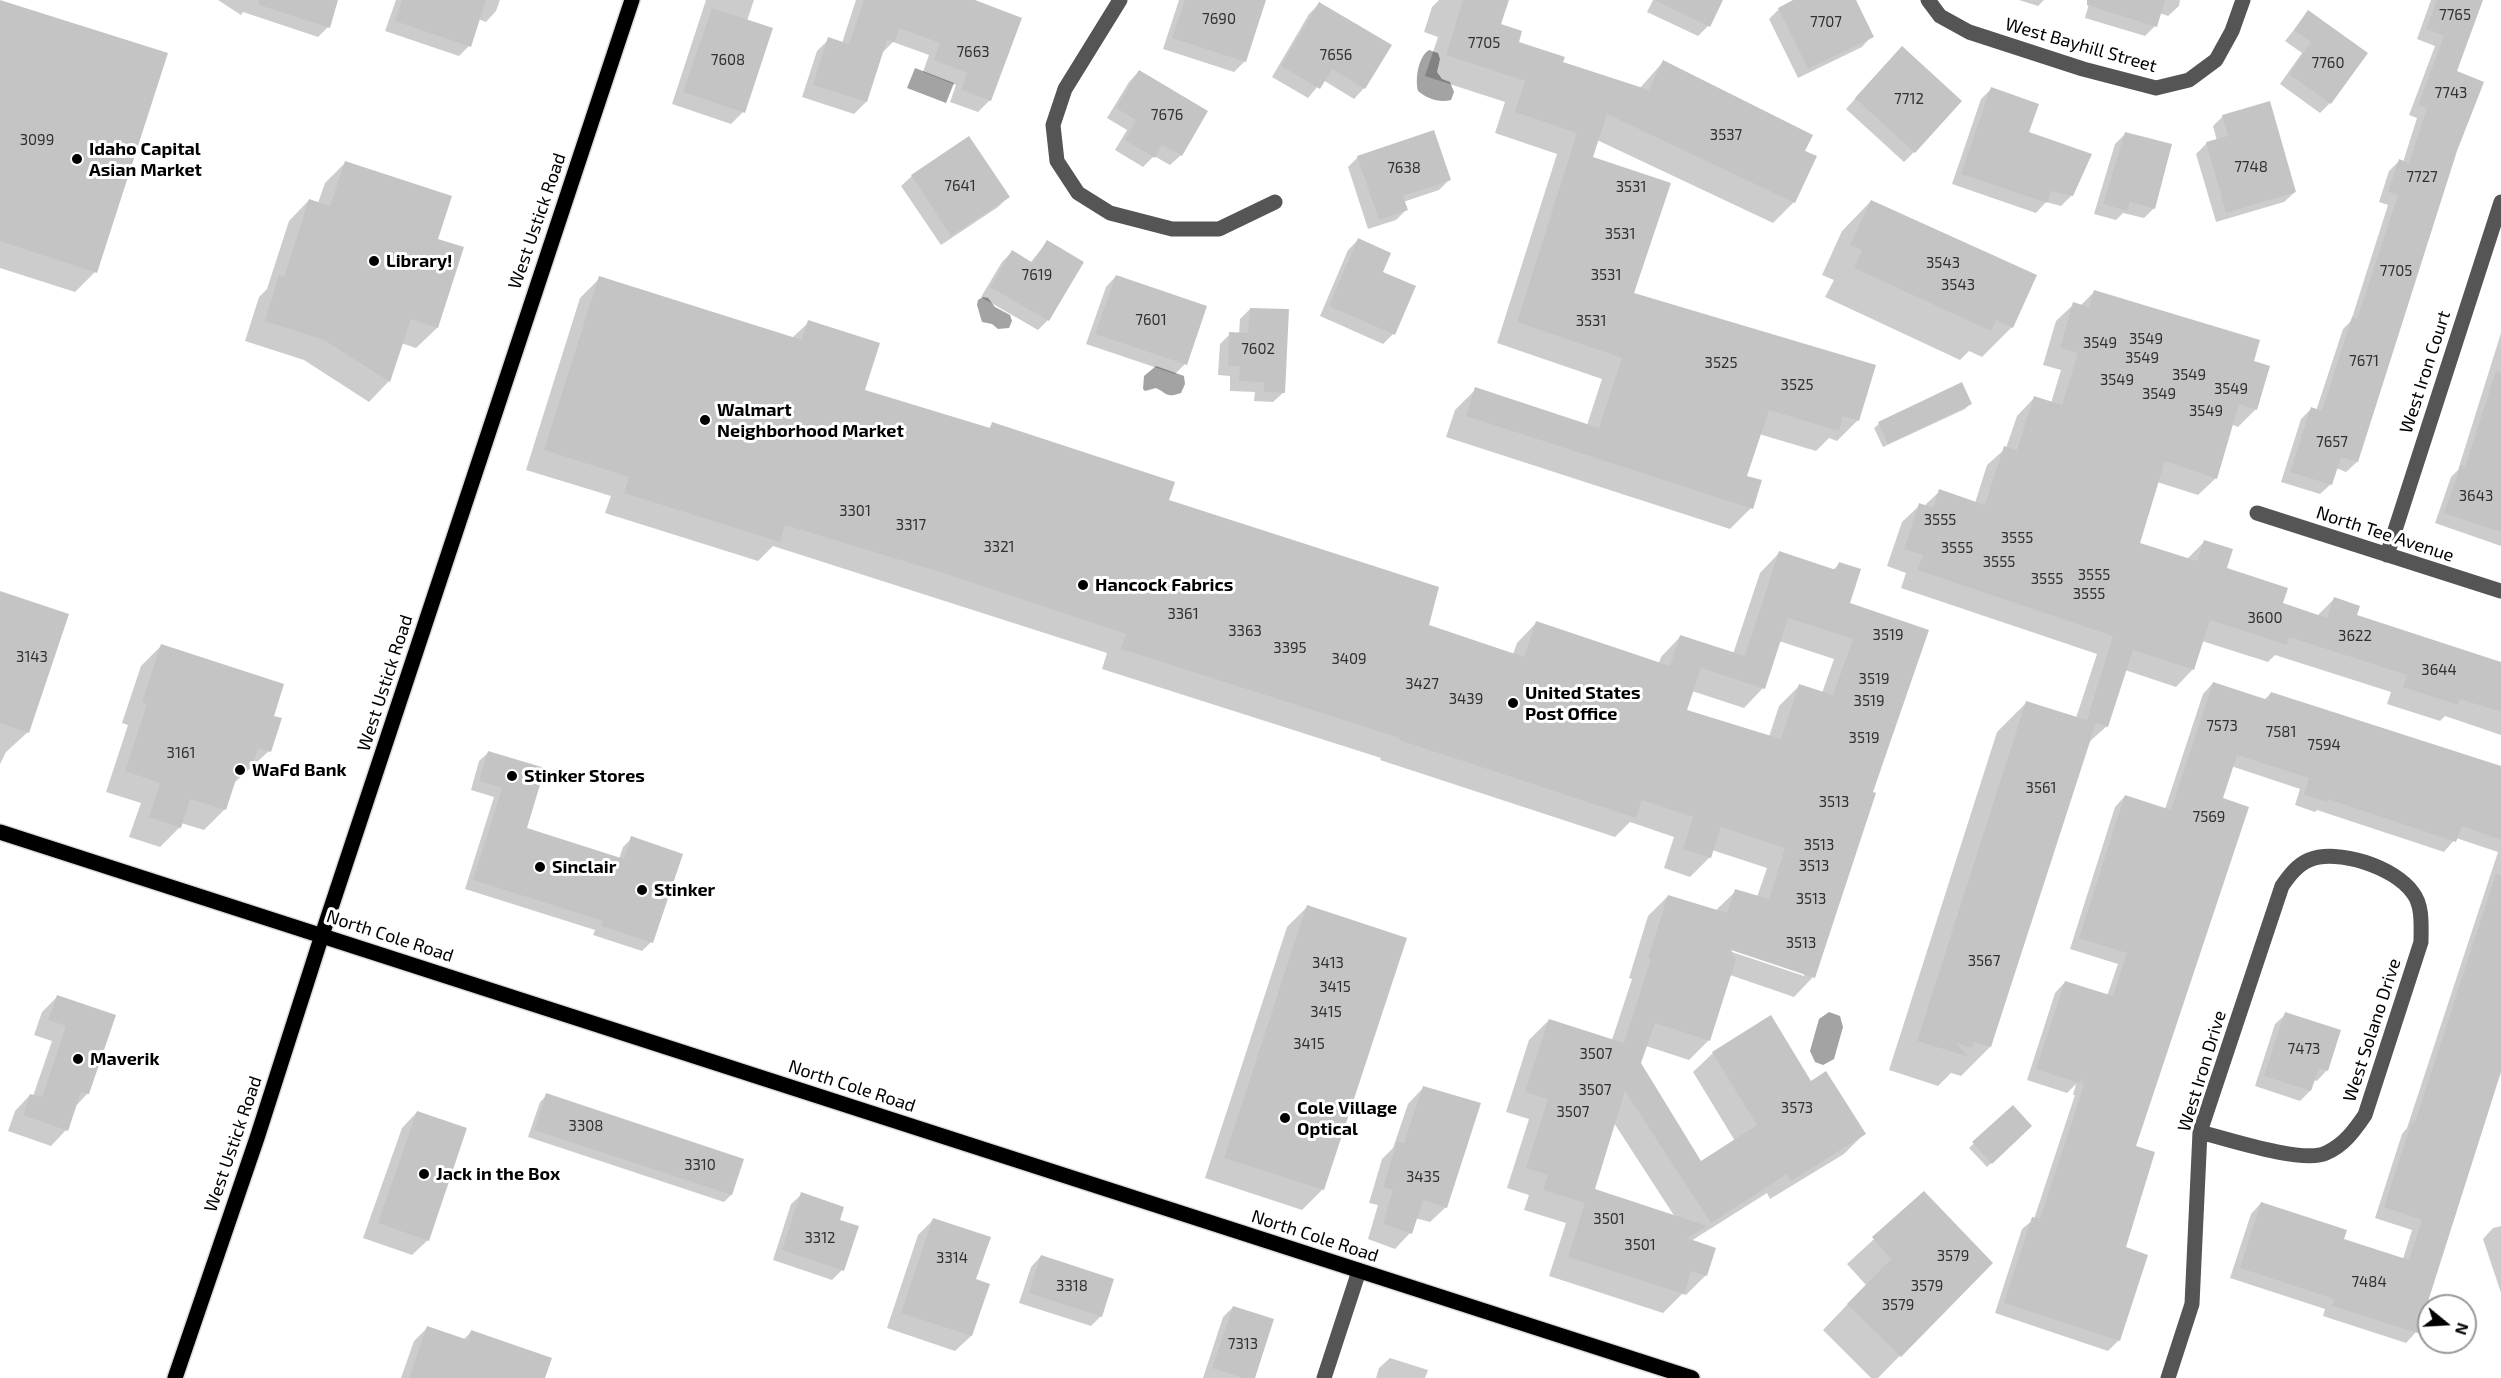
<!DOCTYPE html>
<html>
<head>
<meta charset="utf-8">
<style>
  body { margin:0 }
  #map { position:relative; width:2501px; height:1378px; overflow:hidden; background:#fff; font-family:"Exo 2",sans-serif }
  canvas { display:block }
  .north { position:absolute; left:2417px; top:1294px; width:60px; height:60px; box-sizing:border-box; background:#fff; border:2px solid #999; border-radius:50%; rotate:108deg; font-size:16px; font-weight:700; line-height:24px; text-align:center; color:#000 }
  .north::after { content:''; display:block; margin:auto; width:21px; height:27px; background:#000; clip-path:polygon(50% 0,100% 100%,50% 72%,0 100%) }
</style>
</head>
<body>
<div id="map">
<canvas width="2501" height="1378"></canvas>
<div class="north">N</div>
</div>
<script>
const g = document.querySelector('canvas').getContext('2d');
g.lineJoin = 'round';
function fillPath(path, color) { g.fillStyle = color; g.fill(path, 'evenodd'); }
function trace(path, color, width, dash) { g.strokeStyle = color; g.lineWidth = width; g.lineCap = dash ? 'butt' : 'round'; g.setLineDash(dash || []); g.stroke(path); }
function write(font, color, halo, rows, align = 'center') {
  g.font = font + ' "Exo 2",sans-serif'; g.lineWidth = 6; g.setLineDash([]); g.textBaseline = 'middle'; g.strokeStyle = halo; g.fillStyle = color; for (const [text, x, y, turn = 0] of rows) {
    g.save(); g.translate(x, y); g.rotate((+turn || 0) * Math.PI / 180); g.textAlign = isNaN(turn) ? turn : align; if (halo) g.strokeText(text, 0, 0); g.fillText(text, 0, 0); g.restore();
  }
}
fillPath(new Path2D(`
  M1429 50 1438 53 1440 59 1437 72 1442 79 1450 82 1454 92 1451 100C1439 103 1428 99 1418 91 1415 79 1418 57 1429 50Z
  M915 68 954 83 946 103 907 88Z
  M983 297 988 298 995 307 1010 315 1012 321 1009 328 998 329 992 324 982 322 977 305 978 300Z
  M1156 366 1184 376 1185 384 1181 393C1166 398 1168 394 1156 388L1145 391 1143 389 1144 376Z
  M1829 1012 1840 1016 1843 1027 1834 1059 1823 1065 1815 1062 1810 1051 1819 1019Z`), '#a3a3a3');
fillPath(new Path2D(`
  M0 0 95 272 75 292 0 268Z
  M218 0H332L328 27 318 37 243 12 241 15Z
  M396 0H500L496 11 486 22 478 19 469 46 459 56 385 31Z
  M706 0H754L747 21 743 112 731 124 672 104Z
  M856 0H971L990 100 978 112 950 102 956 85 923 72 929 55 893 42 882 53 866 102 854 114 802 97 817 51 829 39 842 43Z
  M1179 0H1264L1244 62 1234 72 1163 49Z
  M1439 0H1495L1499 25 1517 43 1561 63 1640 88 1663 62 1815 157 1794 202 1773 223 1597 140 1591 157 1632 294 1858 420 1837 441 1829 438 1816 451 1759 434 1745 477 1751 508 1730 529 1446 437 1455 410 1476 389 1587 425 1602 379 1497 343 1557 154 1495 133 1505 102 1425 76 1438 37 1424 32 1432 7Z
  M1653 0H1721L1708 26 1698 36 1647 12Z
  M1797 0H1854L1872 36 1862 47 1798 78 1769 19 1779 9Z
  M2019 0H2044L2038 6Z
  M2090 0H2180L2179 6 2168 16 2159 13 2155 26 2145 36 2085 18Z
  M2431 0H2481L2456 72V150L2357 462 2346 472 2336 468 2331 484 2320 494 2281 482 2301 419 2311 409 2316 411 2343 329 2351 321 2388 205 2379 202 2389 171 2399 161 2403 162 2417 118 2409 115 2435 46 2417 39Z
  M1319 4 1390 46 1364 88 1354 99 1323 80 1308 98 1272 77 1309 14Z
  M2309 11 2330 103 2320 113 2280 84 2302 53 2285 41Z
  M1888 62 1914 152 1904 162 1846 109Z
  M1139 71 1181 155 1170 165 1154 156 1143 167 1115 150 1127 130 1107 118 1129 82Z
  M1991 89 2072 195 2061 206 2046 202 2036 213 1952 184 1981 99Z
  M2223 116 2295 192 2284 202 2216 222 2196 154 2207 143 2217 141 2213 126Z
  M2126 133 2154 208 2144 218 2123 213 2116 220 2094 214 2115 144Z
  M969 138 1008 197 998 207 941 245 901 186 912 176Z
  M1358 157 1449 180 1439 190 1403 202 1406 210 1396 220 1368 229 1348 167Z
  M345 163 436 240 437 328 416 348 401 343 389 381 369 402 304 360 245 341 259 297 267 289 289 221 309 200 318 203 325 183Z
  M1871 201 2012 327 1982 357 1969 351 1960 360 1825 297 1834 280 1822 275 1842 231Z
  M1358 240 1381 273 1393 334 1383 344 1320 316 1348 250Z
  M1047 242 1048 320 1038 330 981 297 1002 262 1012 252 1030 263Z
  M1116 276 1185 364 1175 374 1086 344 1106 287Z
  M600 278 792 338 809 322 863 391 988 429 993 424 1167 501 1427 626 1513 654 1517 643 1536 623 1659 663 1661 657 1680 637 1733 654 1760 573 1779 553 1833 570 1839 564 1848 604 1927 631 1871 793 1813 977 1794 997 1730 975 1709 1040 1689 1060 1646 1046 1640 1064 1701 1163 1735 1141 1693 1072 1713 1053 1810 1083 1864 1134 1844 1154 1770 1199 1767 1193 1691 1241 1706 1275 1686 1295 1682 1294 1663 1313 1549 1276 1566 1223 1524 1210 1529 1195 1507 1188 1529 1119 1506 1112 1529 1040 1549 1020 1612 1040 1632 979 1629 978 1648 916 1668 896 1715 911 1736 891 1757 897 1767 868 1712 850 1710 857 1690 877 1664 868 1674 837 1630 822 1615 837 1380 760 1381 758 1102 669 1107 653 773 546 758 561 605 513 611 496 526 470 580 298ZM1779 641 1834 659 1822 693 1799 686 1779 706 1769 737 1685 711 1692 691 1744 708 1763 688ZM1724 946 1804 972V976L1723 949ZM1614 1123 1675 1217 1593 1190Z
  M2095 291 2252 362 2256 409 2238 427 2231 424 2216 478 2198 495 2157 482 2138 544 2186 560 2205 541 2225 569 2281 604 2317 616 2334 599 2355 616 2501 664V735L2445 716 2440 721 2387 704 2391 692 2275 655 2268 662 2202 641 2193 669 2176 687 2125 670 2107 726 2088 743 1990 1047 1961 1076 1951 1073 1938 1086 1889 1070 1997 732 2026 703 2076 718 2097 654 1901 588 1906 573 1887 566 1902 522 1920 505 1924 506 1940 491 1975 503 1987 465 2006 448 2017 416 2034 398 2051 403 2061 370 2043 365 2056 321 2074 304 2080 306Z
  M1250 309 1284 392 1273 402 1254 401 1255 392 1230 391V376L1218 375 1220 344 1230 334H1239L1240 319Z
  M2501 333V546L2435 523 2451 477 2458 470Z
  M1970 404 1965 409 1883 447 1874 428 1879 424Z
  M0 593 28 732 6 752 0 764Z
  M161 646 273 716 269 751 233 784 225 809 204 830 181 823 180 827 160 847 129 837 141 803 106 792 128 725 122 723 141 666Z
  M2213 683 2264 700 2271 693 2501 767V1070L2416 1332 2406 1343 2323 1316 2325 1309 2230 1278 2251 1214 2261 1203 2342 1240 2403 1259 2412 1230 2375 1218 2402 1134 2407 1128 2498 852 2456 838 2444 852 2317 810 2315 812 2295 805 2300 789 2231 766 2221 799 2134 1147 2124 1248 2119 1340 2108 1351 1995 1313 2022 1229 2034 1219 2075 1095H2073L2076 1084 2067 1093 2027 1080 2055 993 2065 982 2107 996 2118 964 2070 949 2115 807 2125 796 2165 809 2203 694Z
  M489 752 525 829 619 859 623 847 632 838 651 942 642 951 593 935 595 930 465 889 494 797 471 790 479 761Z
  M1307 907 1323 1189 1302 1210 1205 1178 1287 927Z
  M57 997 88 1093 74 1108 66 1130 51 1146 8 1131 15 1111 30 1095 33 1096 52 1041 34 1035 42 1012Z
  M2286 1014 2327 1070 2317 1081 2313 1080 2310 1091 2300 1101 2255 1086 2275 1024Z
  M1423 1088 1446 1207 1430 1222 1415 1218 1410 1233 1395 1249 1368 1239 1378 1205 1369 1203 1382 1159 1393 1148 1408 1104Z
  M547 1095 742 1160 731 1195 724 1202 528 1137 540 1102Z
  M2013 1107 2030 1126 1987 1167 1969 1148Z
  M417 1112 428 1240 412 1255 363 1238 402 1128Z
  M1924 1193 1991 1263 1878 1378H1871L1823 1330 1866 1285 1847 1264Z
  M802 1194 838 1221 842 1270 832 1280 773 1260 791 1204Z
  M934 1219 974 1280 971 1336 955 1351 887 1328 918 1235Z
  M2501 1226V1293L2483 1239 2493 1228Z
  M1041 1256 1101 1316 1091 1326 1019 1303 1031 1267Z
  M1233 1307 1253 1378H1203L1223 1317Z
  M428 1327 463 1340 471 1332 543 1378H401L414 1341Z
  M1390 1358 1428 1370 1425 1378H1376L1379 1368Z`), '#0003');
fillPath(new Path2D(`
  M0 0 168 53 97 273 0 241Z
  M259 0H338L330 28 259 5Z
  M402 0H486L471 47 395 21Z
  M864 0H975L1022 18 991 101 961 90 967 73 934 60 940 43 899 28 895 42 887 40 867 102 813 85 828 37 849 44Z
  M1185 0H1266L1246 62 1172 38Z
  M1463 0H1509L1501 24 1522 31 1519 42 1565 57 1563 62 1649 90 1663 60 1813 135 1805 151 1817 156 1795 203 1607 114 1593 157 1671 183 1634 293 1876 365 1859 421 1843 416 1839 431 1769 410 1747 476 1762 480 1753 509 1466 416 1475 387 1599 428 1622 358 1517 322 1577 133 1515 112 1525 81 1446 55Z
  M1654 0H1723L1710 27Z
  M1793 0H1856L1874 37 1808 69 1778 8Z
  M2087 0H2165L2157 27 2087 5Z
  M2437 0H2483L2457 71 2484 82 2457 151 2358 462 2341 457 2332 485 2290 472 2311 407 2322 411 2352 317 2357 319 2398 195 2388 192 2399 159 2409 163 2427 108 2418 105 2444 36 2426 29Z
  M1319 2 1392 45 1365 89 1332 69 1320 89 1281 66Z
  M712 8 773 28 745 113 683 92Z
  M2308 10 2368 53 2331 104 2289 74 2311 42 2294 30Z
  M1902 46 1962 101 1915 153 1855 98Z
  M1139 70 1208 111 1182 156 1162 145 1155 158 1125 140 1136 120 1116 108Z
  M1991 87 2039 104 2029 132 2092 154 2073 196 2051 191 2047 203 1961 174Z
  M2270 101 2296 192 2226 213 2206 142 2228 136 2222 115Z
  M1434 130 1451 180 1403 196 1408 210 1379 220 1357 156Z
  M2125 132 2172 144 2155 209 2130 202 2127 211 2103 204Z
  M969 136 1010 197 951 236 911 175Z
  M345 161 452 196 438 239 464 247 438 328 411 319 390 382 324 340 265 321 279 275 284 277 309 199 330 206Z
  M1871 200 2037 275 2013 328 1996 320 1991 331 1854 268 1862 250 1850 245Z
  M1358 238 1391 253 1383 272 1416 286 1395 335 1329 306Z
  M1047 240 1084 262 1049 321 990 287 1012 250 1033 263Z
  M1116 275 1207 306 1187 365 1095 334Z
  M599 276 802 340 808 320 880 343 865 390 990 428 992 422 1175 482 1169 500 1439 587 1429 625 1524 657 1536 621 1670 666 1680 635 1745 656 1779 551 1836 570 1839 562 1861 569 1850 603 1929 630 1873 792 1876 793 1815 978 1731 950 1736 959 1710 1041 1655 1023 1641 1063 1701 1161 1757 1125 1712 1052 1771 1015 1811 1081 1826 1071 1866 1134 1791 1181 1787 1174 1711 1223 1625 1091 1595 1189 1707 1226 1687 1238 1716 1248 1707 1276 1691 1271 1684 1294 1568 1257 1585 1203 1543 1190 1548 1175 1526 1168 1548 1099 1525 1092 1549 1019 1624 1043 1651 959 1648 958 1668 895 1727 913 1735 889 1769 899 1785 848 1721 827 1711 858 1683 849 1693 817 1642 800 1636 818 1399 740 1400 738 1121 649 1126 634 943 573 785 525 780 542 624 493 629 477 544 450ZM1788 618 1853 639 1833 695 1799 684 1781 739 1687 710 1701 668 1765 689Z
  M2094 290 2260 340 2254 361 2270 366 2257 410 2239 404 2217 479 2165 461 2140 543 2197 561 2204 540 2233 549 2227 568 2288 588 2283 603 2327 618 2334 597 2360 606 2357 615 2501 662V712L2460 699 2458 705 2403 687 2407 675 2289 637 2287 645 2210 620 2194 670 2133 650 2108 727 2087 720 2113 636 1917 570 1923 555 1904 549 1919 503 1933 508 1939 489 1985 505 2004 446 2017 450 2034 396 2062 405 2078 353 2060 348 2073 302 2089 307Z
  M1250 308 1289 309 1285 393 1264 392V382L1239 381 1240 366H1228L1229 332 1248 333Z
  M2496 371 2501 372V532L2444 513 2461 465 2465 467Z
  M1962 382 1972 404 1888 444 1878 422Z
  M0 591 69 614 29 733 0 723Z
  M161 644 284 684 274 716 282 718 271 752 258 748 252 767 241 764 226 810 190 799 181 828 149 817 160 783 125 771 147 704 142 702Z
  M2213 682 2268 700 2271 692 2501 766V840L2462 826 2456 842 2328 799 2327 802 2304 795 2309 778 2237 755 2223 798 2249 807 2136 1146 2155 1152 2126 1247 2148 1255 2120 1341 2004 1303 2032 1217 2040 1219 2084 1085 2082 1084 2084 1078 2079 1083 2036 1069 2065 981 2113 996 2127 953 2079 938 2125 795 2171 810Z
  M2026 701 2096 723 1991 1047 1974 1042 1972 1048 1956 1043 1969 1057 1917 1041Z
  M488 751 545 768 527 828 624 859 631 836 683 854 653 943 601 926 603 921 473 880 502 788 479 781Z
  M2496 874 2501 875V1072L2418 1333 2332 1306 2334 1299 2240 1268 2261 1202 2347 1230 2344 1239 2409 1260 2422 1220 2384 1207 2412 1121 2415 1122Z
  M1307 905 1407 938 1324 1190 1224 1158Z
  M57 995 116 1015 89 1094 81 1092 68 1131 23 1115 30 1094 42 1097 66 1026 48 1020Z
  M2285 1012 2341 1030 2328 1071 2319 1068 2311 1091 2264 1076Z
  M1423 1086 1481 1103 1447 1208 1423 1200 1412 1234 1383 1224 1393 1190 1383 1187 1397 1142 1404 1143Z
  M546 1093 744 1159 732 1195 534 1130Z
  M2013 1105 2032 1126 1992 1164 1972 1142Z
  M417 1111 467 1128 429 1241 378 1223Z
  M1924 1191 1993 1263 1901 1357 1847 1304 1891 1259 1872 1237Z
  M801 1192 844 1207 840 1220 859 1226 844 1271 782 1250Z
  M933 1218 991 1237 976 1279 990 1284 972 1336 901 1313Z
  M1041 1255 1114 1279 1102 1317 1029 1293Z
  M1233 1306 1274 1319 1255 1378H1243L1212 1368Z
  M427 1326 468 1340 471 1330 552 1358 545 1378H409Z`), '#c4c4c4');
const major = new Path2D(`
  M0 832 1692 1378
  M175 1378 257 1138 322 935 632 0`);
trace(major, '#dbdbdb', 18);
trace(new Path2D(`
  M1120 0 1065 89 1053 125 1057 161 1078 193 1110 213 1172 229H1219L1275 202
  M1928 0 1940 16 1969 32 2083 69 2156 88 2189 80 2216 60 2232 31 2243 0
  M2257 513 2501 591
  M2387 555 2501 202
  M1324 1378 1359 1271
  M2168 1378 2192 1304 2200 1132 2282 886C2289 876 2297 865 2309 860 2337 848 2395 867 2413 893 2423 906 2421 926 2421 942L2365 1115C2354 1131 2344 1145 2326 1153 2304 1164 2227 1139 2200 1132`), '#555', 15);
trace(major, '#000', 15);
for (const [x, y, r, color] of [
  [77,159,6,"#000"],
  [374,261,6,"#000"],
  [705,420,6,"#000"],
  [1083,585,6,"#000"],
  [1513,703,6,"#000"],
  [240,770,6,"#000"],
  [512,776,6,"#000"],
  [540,867,6,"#000"],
  [642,890,6,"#000"],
  [78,1059,6,"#000"],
  [1285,1118,6,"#000"],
  [424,1174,6,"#000"]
]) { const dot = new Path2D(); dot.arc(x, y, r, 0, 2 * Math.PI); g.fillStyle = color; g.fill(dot); trace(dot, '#fff', 2); }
write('15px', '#313131', null, [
  ["7765",2455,15],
  ["7690",1219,19],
  ["7707",1826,22],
  ["7705",1484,43],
  ["7663",973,52],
  ["7656",1336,55],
  ["7608",728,60],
  ["7760",2328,63],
  ["7743",2451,93],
  ["7712",1909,99],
  ["7676",1167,115],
  ["3537",1726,135],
  ["3099",37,140],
  ["7748",2251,167],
  ["7638",1404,168],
  ["7727",2422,177],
  ["7641",960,186],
  ["3531",1631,187],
  ["3531",1620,234],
  ["3543",1943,263],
  ["7705",2396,271],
  ["7619",1037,275],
  ["3531",1606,275],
  ["3543",1958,285],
  ["7601",1151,320],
  ["3531",1591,321],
  ["3549",2146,339],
  ["3549",2100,343],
  ["7602",1258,349],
  ["3549",2142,358],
  ["7671",2364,361],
  ["3525",1721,363],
  ["3549",2189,375],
  ["3549",2117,380],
  ["3525",1797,385],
  ["3549",2231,389],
  ["3549",2159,394],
  ["3549",2206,411],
  ["7657",2332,442],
  ["3643",2476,496],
  ["3301",855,511],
  ["3555",1940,520],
  ["3317",911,525],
  ["3555",2017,538],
  ["3321",999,547],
  ["3555",1957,548],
  ["3555",1999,562],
  ["3555",2094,575],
  ["3555",2047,579],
  ["3555",2089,594],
  ["3361",1183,614],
  ["3600",2265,618],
  ["3363",1245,631],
  ["3519",1888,635],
  ["3622",2355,636],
  ["3395",1290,648],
  ["3143",32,657],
  ["3409",1349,659],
  ["3644",2439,670],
  ["3519",1874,679],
  ["3427",1422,684],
  ["3439",1466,699],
  ["3519",1869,701],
  ["7573",2222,726],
  ["7581",2281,732],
  ["3519",1864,738],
  ["7594",2324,745],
  ["3161",181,753],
  ["3561",2041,788],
  ["3513",1834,802],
  ["7569",2209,817],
  ["3513",1819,845],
  ["3513",1814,866],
  ["3513",1811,899],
  ["3513",1801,943],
  ["3567",1984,961],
  ["3413",1328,963],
  ["3415",1335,987],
  ["3415",1326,1012],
  ["3415",1309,1044],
  ["7473",2304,1049],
  ["3507",1596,1054],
  ["3507",1595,1090],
  ["3573",1797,1108],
  ["3507",1573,1112],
  ["3308",586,1126],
  ["3310",700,1165],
  ["3435",1423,1177],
  ["3501",1609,1219],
  ["3312",820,1238],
  ["3501",1640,1245],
  ["3579",1953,1256],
  ["3314",952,1258],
  ["7484",2369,1282],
  ["3318",1072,1286],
  ["3579",1927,1286],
  ["3579",1898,1305],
  ["7313",1243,1344]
]);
write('18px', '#000', '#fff', [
  ["West Bayhill Street",2081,45,16],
  ["West Ustick Road",537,221,-71],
  ["West Iron Court",2425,372,-72],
  ["North Tee Avenue",2385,534,18],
  ["West Ustick Road",385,683,-72],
  ["North Cole Road",390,936,18],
  ["West Solano Drive",2372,1030,-72],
  ["West Iron Drive",2202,1071,-73],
  ["North Cole Road",852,1086,18],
  ["West Ustick Road",233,1144,-71],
  ["North Cole Road",1315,1236,18]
]);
write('bold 18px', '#000', '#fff', [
  ["Idaho Capital",89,149],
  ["Asian Market",89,170],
  ["Library!",386,261],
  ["Walmart",717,410],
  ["Neighborhood Market",717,431],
  ["Hancock Fabrics",1095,585],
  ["United States",1525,693],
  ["Post Office",1525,714],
  ["WaFd Bank",252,770],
  ["Stinker Stores",524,776],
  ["Sinclair",552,867],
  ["Stinker",654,890],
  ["Maverik",90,1059],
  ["Cole Village",1297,1108],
  ["Optical",1297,1129],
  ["Jack in the Box",436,1174]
], 'left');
</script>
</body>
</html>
